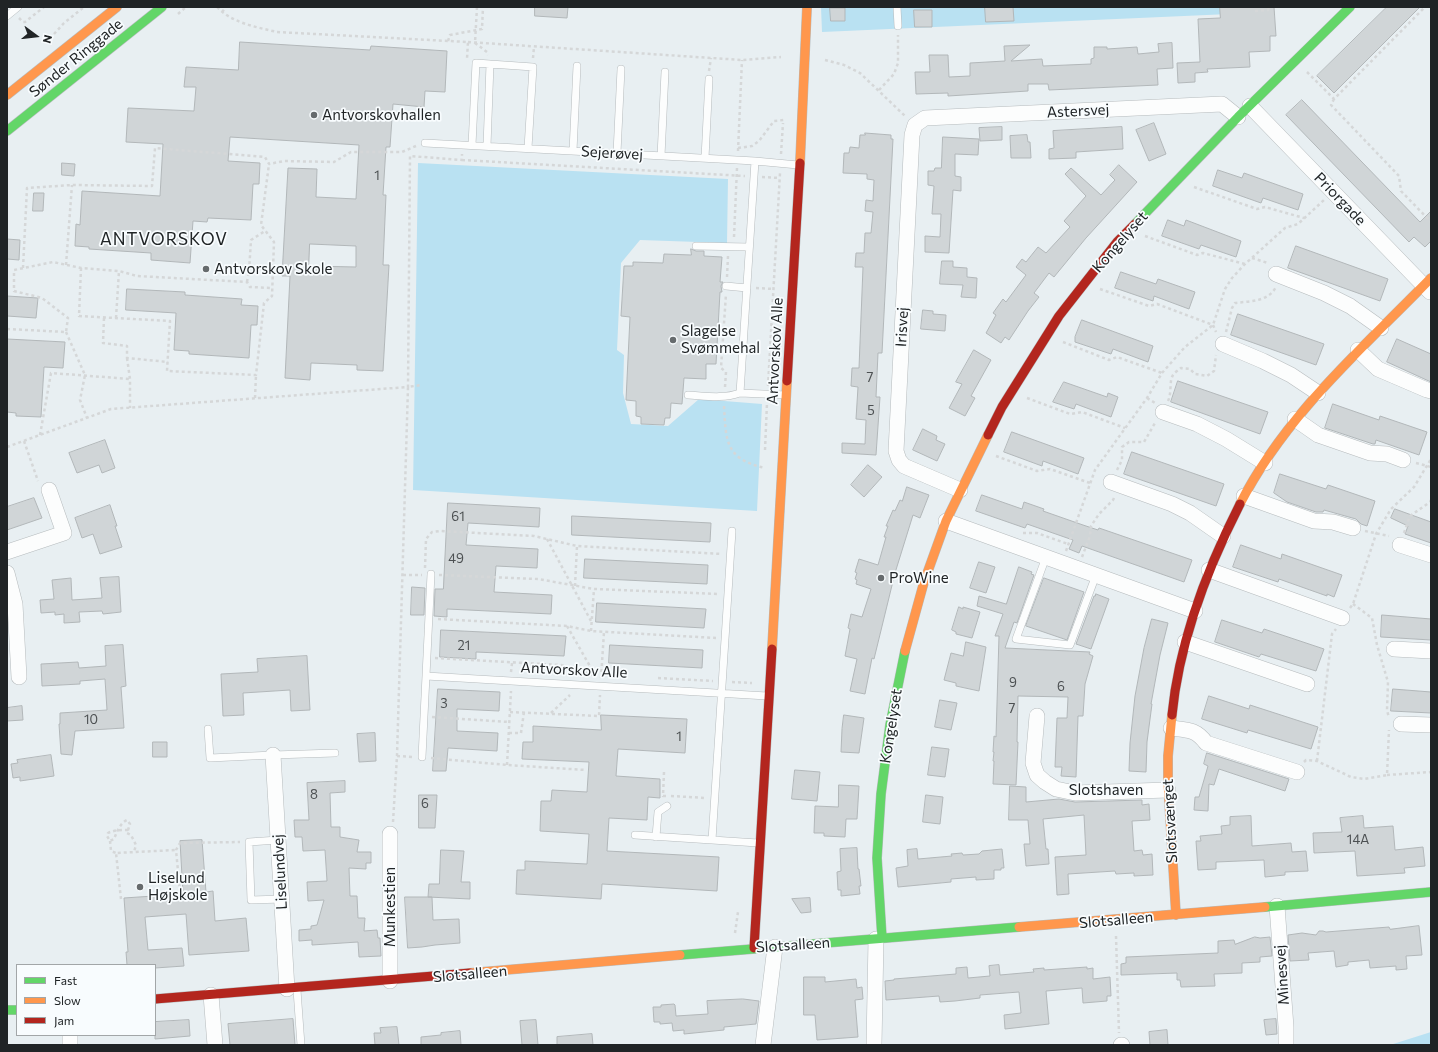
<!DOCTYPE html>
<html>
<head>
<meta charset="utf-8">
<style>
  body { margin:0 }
  #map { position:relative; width:1438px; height:1052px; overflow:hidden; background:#e8eff2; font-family:Commissioner,sans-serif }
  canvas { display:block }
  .frame { position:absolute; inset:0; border:8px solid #202426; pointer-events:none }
  .legend { position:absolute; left:16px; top:964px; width:140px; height:72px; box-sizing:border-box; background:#f8fcfe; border:1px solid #a2a6a8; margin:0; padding:5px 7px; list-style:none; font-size:12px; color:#202426 }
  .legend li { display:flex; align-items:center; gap:8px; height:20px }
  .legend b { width:20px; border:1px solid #a2a6a8 }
  .north { position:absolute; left:16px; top:16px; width:40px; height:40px; -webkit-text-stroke:3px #f8fcfe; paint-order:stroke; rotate:105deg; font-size:11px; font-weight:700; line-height:16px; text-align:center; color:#202426 }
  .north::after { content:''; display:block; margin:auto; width:14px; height:18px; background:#202426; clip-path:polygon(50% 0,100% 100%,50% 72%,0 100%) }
</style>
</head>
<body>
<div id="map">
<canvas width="1438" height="1052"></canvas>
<div class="frame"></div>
<ul class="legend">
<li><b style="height:5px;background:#63d668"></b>Fast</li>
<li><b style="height:5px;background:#ff974d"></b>Slow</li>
<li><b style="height:5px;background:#b3261e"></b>Jam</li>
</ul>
<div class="north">N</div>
</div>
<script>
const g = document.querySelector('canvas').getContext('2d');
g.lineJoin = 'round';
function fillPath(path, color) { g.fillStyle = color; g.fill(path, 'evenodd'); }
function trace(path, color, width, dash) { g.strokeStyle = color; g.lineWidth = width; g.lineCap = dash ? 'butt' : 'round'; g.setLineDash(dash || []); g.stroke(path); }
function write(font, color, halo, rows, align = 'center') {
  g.font = font + ' Commissioner,sans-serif'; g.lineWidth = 3.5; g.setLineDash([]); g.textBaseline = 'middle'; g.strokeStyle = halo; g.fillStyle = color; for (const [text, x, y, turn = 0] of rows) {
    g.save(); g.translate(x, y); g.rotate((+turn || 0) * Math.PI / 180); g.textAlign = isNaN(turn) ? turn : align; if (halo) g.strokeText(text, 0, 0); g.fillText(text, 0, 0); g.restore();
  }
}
fillPath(new Path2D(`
  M821 7H1252V13L822 32Z
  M418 163 728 179 727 243 640 240 621 263 617 350 624 355 623 393 631 424 668 426 699 399 762 404 757 511 413 490Z
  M1431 1032V1045H1390Z`), '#b9e1f2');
const building = new Path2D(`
  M535 7H568L567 18 535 16Z
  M985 7H1013L1014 21 986 22Z
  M1220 7H1274L1276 36H1270V51L1249 52 1250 67 1207 69 1208 72 1195 73V82L1178 83 1177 63 1200 62 1198 19 1220 18Z
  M1387 7H1420L1334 93 1317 76Z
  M830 8H845V21H831Z
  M914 10H932V27H915Z
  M240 42 370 50 371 46 447 51 445 92 425 91 424 107 393 104 390 147H386L383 195H386L383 265H389L383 371 357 370V365L311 363 310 380 285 378 290 276H282L288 168 317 169 316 197 356 199 359 145 230 137 228 161 260 163 259 184H253L251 220 208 218 207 222 193 221 190 263 151 260V253L89 249V247L75 246 76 224 80 225 82 191 160 196 163 144 126 142 128 108 194 111 196 87H184L186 67 238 70ZM310 244 356 246V267L309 266Z
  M1172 43 1173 68 1157 69 1158 85 1049 90 1048 84H1028V91L948 96V93L916 94 915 72H930L929 55H948L949 77 970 76V63L1005 61 1004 46 1030 45 1011 61 1042 59 1043 66 1091 64V59L1094 58V47H1107V49L1137 47 1138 54 1159 52 1158 44Z
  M1302 100 1420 222 1431 211V241L1425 247 1414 237 1409 242 1286 115Z
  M1154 123 1166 154 1149 161 1136 130Z
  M1002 127V140L980 141 979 128Z
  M1122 127 1123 149 1076 152V158L1049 159V149L1054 148 1053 131Z
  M865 133 891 135V139H893L882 353H878L876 397H880L876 455 842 453V443L865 444 866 420 856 419 858 387 851 386 852 368H859L863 267H855L856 253H864L865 233H871L873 212 865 211 866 200 873 201 874 180 867 179V174L843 173 844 153H849L850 147 859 148 860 135H865Z
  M1027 135 1028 142H1030L1031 158H1011L1010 136Z
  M943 137 979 139 978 155 955 154V176L961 177V191L953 190 949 253 925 252V236L940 237 941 214H932L934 186 928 185V171H934L935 168H941Z
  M62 163 75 164 74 176 62 175Z
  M1119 165 1137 182 1086 238 1054 277 1049 273 1034 293 1039 297 1028 311 1009 340 1005 337 1001 343 986 333 996 315 993 313 1003 299 1006 302 1026 275 1016 267 1022 259 1026 262 1038 247 1046 253 1070 227 1064 221 1086 196 1065 174 1071 168 1101 195 1115 180 1110 175Z
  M1218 170 1242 178 1244 173 1303 194 1298 210 1263 198 1261 203 1213 186Z
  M34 193H44L43 211H33Z
  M1168 220 1184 226 1186 220 1241 241 1236 257 1201 245 1199 249 1162 236Z
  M7 239 20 240 19 260 7 259Z
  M1296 246 1388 279 1380 301 1288 268Z
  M691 249 696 251H704V256L722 257 720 282H723L721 286 722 292H720L716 364H706V379L684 378 682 404 671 403 670 418H665L664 425 641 424V417L636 416V401L626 400 630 317 621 316 624 266H633V262L663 263 664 254 691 255Z
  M942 261H953V267L967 268V277L977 278 976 298 961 297 963 285 940 284Z
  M1121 272 1156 284 1158 279 1195 292 1189 309 1154 296 1153 301 1115 288Z
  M127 289 185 292V295L242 299 241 305 258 306 257 325H251L249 358 189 354V351L174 350 176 313 126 310Z
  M7 296 38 298 36 318 7 316Z
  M923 310 933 311V314L946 315 945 331 921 329Z
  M1238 314 1324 344 1316 365 1231 335Z
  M1082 320 1153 346 1148 362 1113 349 1111 354 1075 342V337Z
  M7 339 65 342 63 368 44 367 41 417 16 416V413L7 412Z
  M1397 339 1431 354V382L1387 362Z
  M974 350 991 360 971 396 975 398 965 416 949 408 962 384 956 382Z
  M1178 381 1268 412 1260 434 1171 402Z
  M1064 382 1107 397 1108 393 1118 397 1111 417 1076 404 1074 409 1053 402Z
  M1333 404 1379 420 1380 416 1427 432 1419 455 1376 440 1375 444H1373L1325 428Z
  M923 429 937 436 936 440 945 444 937 461 913 450Z
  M1012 432 1084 458 1078 474 1043 461 1042 466 1004 452Z
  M105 440 115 468 102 473 99 465 77 473 69 453Z
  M1132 452 1224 484 1216 506 1124 474Z
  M868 465 882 477 864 497 851 485Z
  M1280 474 1326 489 1328 485 1375 501 1367 526 1361 524 1356 519 1324 510 1323 512H1316L1287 502 1274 493Z
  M907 487 929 495 920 518 913 515 895 573 874 659 872 658 865 694 850 691 857 659 845 656 850 629 848 628 851 614 862 617 871 589 856 584 857 580 855 579 857 573 855 572 859 559 878 565 886 537H884L888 526H886L893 510 895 511 900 500 902 501Z
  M982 495 1022 509 1024 502 1044 509 1043 511 1083 525 1098 530 1099 528 1192 560 1184 582 1082 546 1079 553 1069 549 1073 540 1027 524 1025 528 976 511Z
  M34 498 42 518 7 530V507Z
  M448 503 540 508 539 527 468 523 466 545 538 549 537 568 496 566 494 592 552 595 551 614 447 609V617L434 616 435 589H443Z
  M110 505 117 526H115L122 547 100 554 93 534 82 538 75 518Z
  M1395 509 1431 522V543L1405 534 1408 526 1391 518Z
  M572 516 711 523 710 542 572 535Z
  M1241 545 1281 559 1282 554 1342 575 1334 597 1327 594V596L1279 579 1278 582 1233 567Z
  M585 559 708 565 707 584 584 578Z
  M979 562 995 567 986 593 970 588Z
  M1019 567 1032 572 1031 574 1034 575 1017 623 1014 622 1005 648 1090 652 1089 654 1093 656 1085 684 1083 716H1078L1076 777 1061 776 1062 767H1055L1057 718H1067L1068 697 1018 696 1017 742H1018L1016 785 993 784 994 761H993L994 752H993L994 736 996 737 999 636H995L1003 614 977 606 979 596 1006 604Z
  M119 577 121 612 103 614 102 611 79 612 80 622 64 623V614L55 615V612L41 613 40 600 54 599 52 580 71 578 72 600 102 598 100 578Z
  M1044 578 1084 592 1067 640 1026 626Z
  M412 587 425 588 424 615H411Z
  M1096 594 1109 599 1091 649 1076 644 1094 596H1095Z
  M597 603 706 609 704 628 596 622Z
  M959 607 963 609V607L980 612 972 638 956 634V632L952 630Z
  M1382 615 1431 619V640L1381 637Z
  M1152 619 1168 623 1160 655 1151 704H1152L1147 742 1146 772 1129 771 1130 743 1135 696 1144 648Z
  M1222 620 1262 633 1264 629 1324 649 1316 671 1261 654 1259 657 1215 642Z
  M441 630 566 636 564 656 476 652V659L440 657Z
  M966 642 986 647 979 691 956 686V683L944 680 951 653 963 656Z
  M123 645 126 686 121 687 124 728 75 731 72 755 61 754 59 724H60V713L107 710 105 679 80 681V684L42 686 41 664 78 662 79 668 106 666 105 646Z
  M610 645 703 650 702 668 609 663Z
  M307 656 310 710 291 711 290 690 243 693 244 715 223 716 221 674 258 672 257 659Z
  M438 689 500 692 499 711 457 709V731L498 733 497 751 448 748 446 771H433Z
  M1393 689 1431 692V713L1391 711Z
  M1209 696 1249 709 1250 705 1318 727 1311 749 1248 730 1247 733 1202 719Z
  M940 700 957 703 951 730 935 727Z
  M22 706 23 720 7 721V708Z
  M601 715 687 719 685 753 618 749 616 776 660 779V798L648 797 647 820 609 818 607 851 719 857 717 891 602 884 601 899 516 894 517 870H525V861L587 864 589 834 540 831 541 801H551L552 790 587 792 589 762 522 759 523 742H533V726L601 730Z
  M844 715 864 718 859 753 841 752 842 729Z
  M375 733 376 761 359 762 357 734Z
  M153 742H167V757H153Z
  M932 747 949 749 945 777 928 775Z
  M1207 753 1289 779 1285 791 1219 769 1214 785 1209 784 1208 811 1194 810 1195 797H1199L1208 766 1204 764Z
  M51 755 54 776 20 781V777L13 778 11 764 18 763 17 760Z
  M795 770 820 772 817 801 792 799Z
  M345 781V792L330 793 331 827H340V837L359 840 357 852H371V863H366V869L349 868 350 896H357L358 918H365L364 931 377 930 378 938H380L381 956 359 957 358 942 312 945V940L299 941V930L311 929V926L317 925 324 900 308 901 307 882 327 881 325 850 303 851 302 837H295L294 820H309L307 783Z
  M839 785 859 786 857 819H846L845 837 824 836V833H814L815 806 838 807Z
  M1010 786 1026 787V802L1059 799 1075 802 1142 800V805L1149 804 1150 820 1132 821 1134 851 1142 850 1143 855 1152 854 1153 875 1134 876V873L1116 874 1115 871 1068 874 1069 894 1057 895 1055 857 1086 855 1084 815 1043 819 1046 849H1048L1049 864 1026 866 1024 844H1030L1028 820H1009Z
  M419 795H437L435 828H419Z
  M926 795 943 797 940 824 923 822Z
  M1251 816 1252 846 1291 843 1292 852 1306 851 1308 871 1285 872V875L1265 877 1264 860 1216 862V869L1198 870 1196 841H1201L1200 836 1222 834 1221 826 1230 825V817Z
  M1363 816 1364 828 1393 826 1395 850 1423 847 1425 866 1404 868 1405 873 1357 876 1355 851 1314 853 1313 833 1342 832 1340 818Z
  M202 840 206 892 213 891 215 921 246 918 249 951 189 955 186 914 145 917 148 950 182 948 184 966 155 968V965H127L126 952H128L124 898 183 894 180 841Z
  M857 848 858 869H859L861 886H859L860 894 841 896V890H838L837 872 841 871 840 849Z
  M917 849 918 859 952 856 951 854 962 853 963 855 979 854 982 851 1002 849 1004 868H1001V870H994V879L976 880V877L951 879V882L898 887 896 868 908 866 907 850Z
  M441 850 464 851 461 882H470V899L428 897 429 884H439Z
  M405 897H432L433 920 459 919 460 943 435 945 422 947 408 948Z
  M810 898 811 912 801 913 792 899Z
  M1419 926 1422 955 1406 956 1407 969 1396 970V966L1370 968 1369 960 1348 962V965L1336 967 1334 951 1308 953 1309 960 1290 961 1288 935 1302 933 1316 935 1319 931H1323L1326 932 1389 927 1390 929Z
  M1255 937 1260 938 1270 937 1272 956 1260 957V962L1242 963V973L1214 974 1215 986 1181 987 1180 980H1177V973L1121 975V964L1126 963V957L1218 953V941L1234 940 1235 944Z
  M999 965 1000 975 1034 972 1033 969 1044 968V970L1087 967V969L1093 968V979L1110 977 1111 996H1107V1001L1083 1003 1082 988 1046 991 1049 1024 1005 1029 1004 1015 1021 1013 1019 992 980 995V998L955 1001 940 1002 939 996 886 1000 885 981 894 980V979L956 974V968L967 967 968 978 990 976 989 966Z
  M804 977H825V982L856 979 857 988 862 987 863 999 855 1000 858 1037 817 1040 815 1015H804Z
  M743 999 759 1001 756 1024 724 1027V1030L684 1034V1030L673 1031 672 1023 660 1024V1022H654L653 1007H661V1005L674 1004 675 1005 676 1016 708 1014 707 1001Z
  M293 1019 295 1045H230L228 1024Z
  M1276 1019 1277 1034 1266 1035 1264 1020Z
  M189 1020 190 1036 155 1039V1022Z
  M536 1020 538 1045H522L520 1021Z
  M397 1027 399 1045H375L374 1033H381L380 1028Z
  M1167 1030 1168 1045H1150L1149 1032Z
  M460 1031 461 1045H421V1037L441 1035V1033Z
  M592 1034 593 1045H557V1037Z`);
fillPath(building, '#d0d5d7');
trace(building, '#b2b7b9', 1);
const lane = new Path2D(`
  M897 7 898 26
  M7 16 18 7
  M490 64 533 67 528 148
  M425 143 755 161 798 165
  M472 145 476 63 490 64 487 146
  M573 151 577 66
  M617 153 621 69
  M661 156 665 72
  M705 158 709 79
  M755 161 740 393 786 395
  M696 246 749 247
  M726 286 747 288
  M688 395C706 396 723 399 740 393
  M1046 557 1016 639 1070 645 1096 575
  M426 676 767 696
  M208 729 210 758 273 755 335 753
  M422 757 431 574
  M635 835 758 843
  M656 837 658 812 667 806
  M278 840 249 842 251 900 282 899
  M712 840 732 531
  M297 990 301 1045`);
const street = new Path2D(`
  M1250 106 1430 292
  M1276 274 1324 293 1350 306 1381 328
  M1223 344 1263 361 1291 375 1318 393
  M1358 350 1378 369 1427 390 1431 391
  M1163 412 1197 424 1226 439 1265 463
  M1295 419 1318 435 1370 453 1387 454 1403 460
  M1111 482 1172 504 1190 513 1223 536
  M960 490 904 466 899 460 896 451 912 135 915 125 925 118 1222 104 1238 117
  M1244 496 1314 521 1333 522 1353 528
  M946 521 1195 611
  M1400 545 1431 555
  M7 552 64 533 49 490
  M1209 570 1342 618
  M7 573 15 604 19 677
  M1185 642 1307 684
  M1394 649 1431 651
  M1037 716 1033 763 1037 775 1045 782 1056 789 1075 793 1168 790
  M1401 724 1431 725
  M1171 728C1187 730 1196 729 1206 743L1297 772
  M273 755 287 989
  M1277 906 1286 1027V1045
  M390 981V834
  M211 995 215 1045
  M70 1035V1045
  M763 1045 775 947
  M874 1045 876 939
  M1121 1045H1122`);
const fast = new Path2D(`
  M7 131 162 7
  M1135 224 1238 117 1350 7
  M1265 907 1431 892
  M882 938 877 858 881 794 890 725 905 651
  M680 955 1019 927
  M7 1010H17`);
const slow = new Path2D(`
  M7 95 117 7
  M800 163 807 7
  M1240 504C1286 414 1362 349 1431 278
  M772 649 787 381
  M905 651 924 582 946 521 988 435
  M1172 715 1168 756V783L1176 915
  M1019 927 1265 907
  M470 973 680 955`);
const jam = new Path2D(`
  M787 381 800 163
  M988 435 1002 407 1059 316 1117 242 1135 224
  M1172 715C1179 642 1207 569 1240 504
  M754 948 772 649
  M155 999 470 973`);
trace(lane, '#b6bbbd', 8);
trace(street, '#b6bbbd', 16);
trace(fast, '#b6bbbd', 10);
trace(slow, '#b6bbbd', 10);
trace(jam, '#b6bbbd', 10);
trace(new Path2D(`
  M217 7C232 23 256 27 277 32L468 42 467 59
  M477 7 475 43 487 52 488 55
  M1255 11 1268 10 1269 7
  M222 12 226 7
  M178 14 186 7
  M19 18 23 22H25L44 7
  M54 34 64 23 84 7
  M448 41 450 35 482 29 483 7
  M468 42 742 60 781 57
  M533 58 534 47
  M825 60 844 65 860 73 905 116
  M709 71 711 58
  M1307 72 1334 99 1425 7
  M879 90 894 74 898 63V35
  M1334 99 1331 105 1399 176 1401 191 1431 222
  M738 148 752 146 759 141 774 121 784 120
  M738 151 742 60
  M781 154 783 123
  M462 160 745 176
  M762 177 780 178
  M1194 187 1257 209 1265 207 1304 218
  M1145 236 1197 255 1203 253 1245 264
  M734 237 737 168
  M1252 258 1268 263
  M66 265 72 185
  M23 268 27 188 72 185 152 186 155 148 265 157 269 164 284 161 334 162 351 152H402L416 146
  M81 268 79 316 170 321 167 371 256 375 264 303 272 296 274 242 261 225 269 164
  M727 277 728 256
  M247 282 249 271 251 240 265 231
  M756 288 774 289
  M1100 289 1149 306 1157 304 1213 325 1216 332
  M104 318 103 343 127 346V358L168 362
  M116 318 119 271
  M7 329 66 332 68 318 42 298 14 291V270L53 262 81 268 119 271 137 276 247 282 250 287 272 288
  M66 332 85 375 80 400 87 418
  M1226 332 1232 308 1235 303C1250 301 1268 302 1276 287
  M1063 342 1109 360 1117 357 1162 373
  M127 358 130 379V408
  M768 386 780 173
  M725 387 726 372 721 368 726 294
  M255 398 256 375
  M1027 398 1070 414 1082 412 1125 428
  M1147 398 1155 403
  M1168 401C1172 393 1169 381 1173 375 1175 372 1179 370 1181 368L1190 369 1195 374 1207 376 1214 371 1216 355
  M724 406C726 441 725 459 765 468
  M40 435 51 373 130 379
  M24 441 38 481
  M7 447 111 409 408 387 410 156 462 160V154
  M765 450 767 403
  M996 456 1037 471 1050 469 1090 483
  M1416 463 1431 467
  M1117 470 1122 460V447L1129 442H1144L1155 423
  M1365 531 1389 536
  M1023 533H1037L1068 544
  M1404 533 1410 516 1430 502 1431 500
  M547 539 591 621
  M1066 551 1095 470 1147 398 1162 373 1185 347 1213 325 1225 289 1232 278 1245 264 1285 228 1298 224 1324 200
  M1082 557 1090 536 1091 526 1099 514 1113 500 1114 498
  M425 568 426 539 432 532 440 531 534 536 577 546 722 554
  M403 575H422
  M439 575 538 579 594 589 719 594
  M575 586 577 546
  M1353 604 1372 618 1377 645 1388 682 1387 710 1389 718
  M1350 608 1353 604 1376 534 1391 509 1414 487 1431 459
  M438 619 567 626 591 631 716 638
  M567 626 595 675
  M591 631 594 589
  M435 658 561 665 593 675
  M511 672 512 663
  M601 678 604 632
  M658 678 713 681
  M732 682 752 683
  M510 712 599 716 600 695
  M551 713 570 695
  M432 717 509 722
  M509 733H521L524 712
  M397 756 414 757
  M431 758 507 765 586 770
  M1317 761 1332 634 1336 629
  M1304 762 1306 760 1317 761 1351 777 1364 779 1387 775 1389 730
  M507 765 511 691
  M664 772 663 796H666
  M1387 775 1431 772
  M671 796 706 798
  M393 822 397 756 408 387 421 385
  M128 830C121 830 114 830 108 833L107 836 110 841 114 839C117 832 120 823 127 820L130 824 127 833 131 835 136 845 134 852
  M110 841 111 851 116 853
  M180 892 176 850 180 843 240 842
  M121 899 116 853 176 850
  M735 933 738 912
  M1116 936 1119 1033`), '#d5d7d8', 2.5, [3, 3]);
trace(lane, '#fcfdfd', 7);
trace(street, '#fcfdfd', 15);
trace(fast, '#63d668', 9);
trace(slow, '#ff974d', 9);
trace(jam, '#b3261e', 9);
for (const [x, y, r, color] of [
  [314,115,4,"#666b6d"],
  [206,269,4,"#666b6d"],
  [673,340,4,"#666b6d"],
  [881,578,4,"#666b6d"],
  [140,887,4,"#666b6d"]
]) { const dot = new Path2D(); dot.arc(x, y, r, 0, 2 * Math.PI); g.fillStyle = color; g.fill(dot); trace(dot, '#f8fcfe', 1.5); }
write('13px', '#4c5052', null, [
  ["1",377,176],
  ["7",870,378],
  ["5",871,411],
  ["61",458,517],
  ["49",456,559],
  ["21",464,646],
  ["9",1013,683],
  ["6",1061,687],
  ["3",444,704],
  ["7",1012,709],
  ["10",91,720],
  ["1",679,737],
  ["8",314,795],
  ["6",425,804],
  ["14A",1358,840]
]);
write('15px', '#202426', '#f8fcfe', [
  ["Sønder Ringgade",76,58,-39],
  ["Astersvej",1078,111,-3],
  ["Sejerøvej",612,153,3],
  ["Priorgade",1340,199,46],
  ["Kongelyset",1120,242,-49],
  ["Irisvej",902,327,-87],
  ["Antvorskov Alle",775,351,-87],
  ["Antvorskov Alle",574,670,3],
  ["Kongelyset",891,726,-81],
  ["Slotshaven",1106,790],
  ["Slotsvænget",1170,821,-93],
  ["Liselundvej",280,872,-93],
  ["Munkestien",390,907,-90],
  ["Slotsalleen",1116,920,-5],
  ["Slotsalleen",793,945,-4],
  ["Slotsalleen",470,974,-5],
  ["Minesvej",1282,975,-94]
]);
write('15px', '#202426', '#f8fcfe', [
  ["Antvorskovhallen",322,115],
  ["Antvorskov Skole",214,269],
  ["Slagelse",681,331],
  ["Svømmehal",681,348],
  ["ProWine",889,578],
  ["Liselund",148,878],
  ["Højskole",148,895]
], 'left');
g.letterSpacing = '1px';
write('17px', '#202426', '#f8fcfe', [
  ["ANTVORSKOV",164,239]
]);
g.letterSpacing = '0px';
</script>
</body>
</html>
